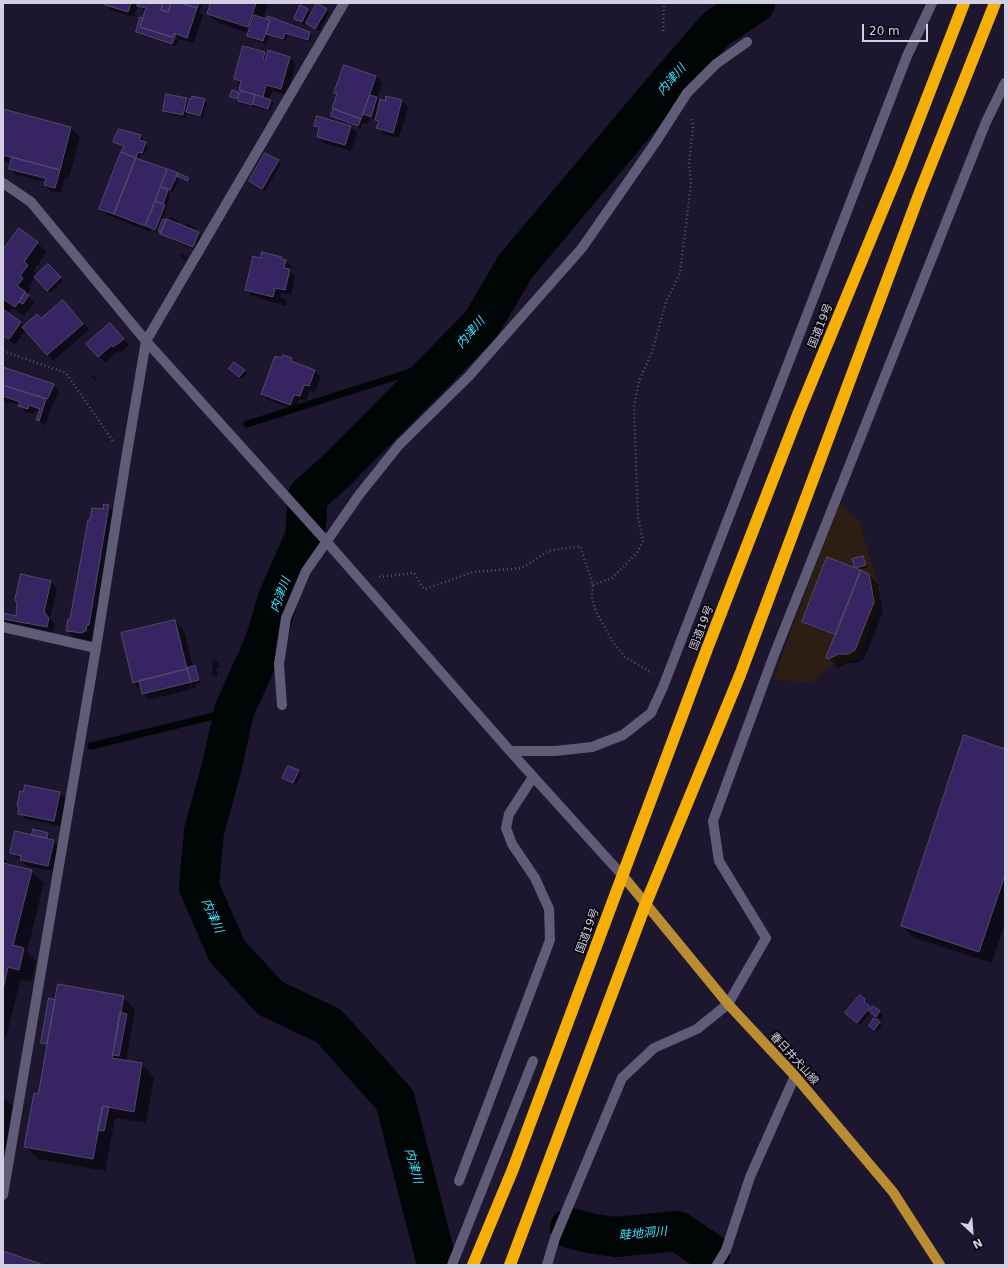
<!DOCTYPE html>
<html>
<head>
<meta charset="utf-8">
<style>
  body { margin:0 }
  #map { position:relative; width:1008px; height:1268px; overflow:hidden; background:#1c162e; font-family:"DejaVu Sans",sans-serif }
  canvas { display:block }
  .frame { position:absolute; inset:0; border:4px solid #d3d1e1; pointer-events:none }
  .north { position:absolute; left:952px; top:1212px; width:40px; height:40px; -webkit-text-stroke:3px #06040d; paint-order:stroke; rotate:154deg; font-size:11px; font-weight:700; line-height:16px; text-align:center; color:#d3d1e1 }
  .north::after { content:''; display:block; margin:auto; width:14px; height:18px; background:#d3d1e1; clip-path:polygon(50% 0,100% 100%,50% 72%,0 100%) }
  .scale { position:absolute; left:862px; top:24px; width:66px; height:18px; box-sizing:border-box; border:2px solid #d3d1e1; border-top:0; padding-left:5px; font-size:12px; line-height:14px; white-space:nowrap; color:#d3d1e1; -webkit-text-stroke:3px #06040d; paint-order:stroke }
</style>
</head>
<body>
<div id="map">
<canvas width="1008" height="1268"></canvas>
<div class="frame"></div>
<div class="north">N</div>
<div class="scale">20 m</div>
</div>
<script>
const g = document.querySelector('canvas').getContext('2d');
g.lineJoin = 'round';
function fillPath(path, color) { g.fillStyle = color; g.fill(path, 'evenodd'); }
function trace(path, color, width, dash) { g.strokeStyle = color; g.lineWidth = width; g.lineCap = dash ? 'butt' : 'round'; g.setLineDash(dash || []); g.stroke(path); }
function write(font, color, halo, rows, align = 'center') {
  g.font = font + ' "DejaVu Sans","Noto Sans JP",sans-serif'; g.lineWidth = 3.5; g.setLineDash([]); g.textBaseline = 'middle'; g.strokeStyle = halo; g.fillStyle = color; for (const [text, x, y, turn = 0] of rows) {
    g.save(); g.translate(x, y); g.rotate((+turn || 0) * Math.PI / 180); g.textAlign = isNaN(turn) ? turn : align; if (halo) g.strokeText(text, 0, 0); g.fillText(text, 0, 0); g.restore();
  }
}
fillPath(new Path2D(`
  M839 502 860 523 881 594 858 658 832 665 812 682 773 680Z`), '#2c1e12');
fillPath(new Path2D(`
  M107 3H199L202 5 199 12 203 15 194 43 180 39 175 46 140 35 137 32 146 12 138 5 134 17 112 11 106 5ZM147 28 178 38 177 40 147 30Z
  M213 3H268L263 19 267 20 268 18 309 33 312 35 310 42 288 35 286 41 269 36 266 44 251 39 249 36V33L218 23 208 14Z
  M308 10 310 12 309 19 326 10 329 13 319 31 306 22 305 25 295 19Z
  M268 52 290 58 296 64 287 95 272 91 269 100 273 103 271 111 242 104 231 97 239 93 241 95 242 92 240 90 241 85 235 79 264 53 267 55Z
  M345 66 376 77 382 83 377 98 381 102 402 101 408 107 399 138 384 134 378 128 379 123 376 120 378 111 377 110 374 119 370 118 367 124 363 123 361 128 335 118 332 116 338 95 335 92Z
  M186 99 190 102 204 100 207 103 203 118 190 115 187 112 186 118 167 114 164 111Z
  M3 110 71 128 80 137 69 178 65 177 61 193 51 191 45 185 46 182 16 175 10 168 11 163 3 161ZM16 170 51 179 50 181 16 172Z
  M315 125 350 127 357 133 351 151 324 143 318 137 320 130Z
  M140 136 143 139 142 142 148 146 144 155 141 154 139 160 189 178 191 181V183L179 178 173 192 166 189 170 194 163 220 167 221 170 217 177 220 179 222V225L185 227 186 223 194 227 197 229 196 232 205 239 199 252 168 238 158 230V232L152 230 151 232 107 215 100 208 124 147 115 142Z
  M278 161 281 164 265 191 250 181Z
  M37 243 47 252 33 271 37 275 48 265 63 281 50 293 35 277 29 286 31 288 27 295 34 302 24 316 13 308 8 314 25 326 69 307 89 330 53 361 26 330 15 345 3 336V251Z
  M181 254 188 258 186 261 180 256Z
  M281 258 292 267 291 272 295 276 291 295 281 293 280 297 287 301 285 306 252 296 246 290 261 259Z
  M116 330 129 345 120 353 118 351 105 363 88 344Z
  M283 356 292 359 297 364 314 371 321 377 315 392 310 390 306 401 300 400 296 410 268 400 262 394Z
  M3 368 53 385 59 391 55 402 52 405 45 426 38 420 40 412 35 411 34 414 25 412 19 405 9 402 8 404 3 400V386L8 388V386L3 384Z
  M244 370 247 373 242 379 233 371Z
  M92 375 97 379 96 381 91 377Z
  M108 506 117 515 92 642 76 640 67 630 71 620 85 537 93 509 103 511Z
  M863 557 868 567 859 570 868 574 878 584 883 612 864 659 857 663H847L839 668 828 658 836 636 806 625 803 622 857 570 854 560Z
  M51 582 57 588 50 619 55 625 53 632 3 624V614L17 617Z
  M175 621 184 631 193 667 197 670 201 683 195 684 196 688 149 700 133 682ZM189 680H191L193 687H191Z
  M213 659 219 663V668H215L218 671 217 678 212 675Z
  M1005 750V923L992 963 914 938 902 926Z
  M298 771 301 774 296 785 283 778Z
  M59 793 66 799 60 826 25 819 19 813 20 808 18 806Z
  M47 834 50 837 49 840 54 841 60 847 54 871 27 866 12 853 35 837 33 835Z
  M3 859 6 861 5 865 31 871 44 883 27 952 36 961 31 982 21 979 6 1037 3 1036Z
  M123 997 135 1010 126 1062 142 1064 154 1077 146 1123 115 1118 105 1171 38 1159 26 1147 39 1095 48 1046 42 1042 49 1000 56 1001Z
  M865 1000 867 1002 866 1005 871 1009 873 1007 883 1015 880 1019 871 1012 860 1025 849 1016Z
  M879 1023 882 1026 877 1032 873 1029Z
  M3 1099 6 1100 16 1109 7 1151 3 1150Z`), '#0007');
trace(new Path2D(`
  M247 424 448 360
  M91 746 234 711`), '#000506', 7);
trace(new Path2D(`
  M570 1228 594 1234 616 1237 677 1231 710 1253
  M440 1265 435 1256 395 1100 329 1026 270 998 227 951 199 887 204 831 222 766 234 711 265 642 278 598 305 537 308 496 336 471 481 325 515 267 660 94 716 29 755 3`), '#000506', 40);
const building = new Path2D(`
  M106 3H131L128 12 105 5Z
  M138 3H163L161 10 168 12 171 3H181L197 8 187 38 174 33 172 37 140 27 146 8 137 6Z
  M163 3H171L168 12 161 10Z
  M181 3H199L197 8Z
  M211 3H256L248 27 207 14Z
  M317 3 327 9 315 29 306 23Z
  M300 5 308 9 302 22 294 19Z
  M254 15 270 20 263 41 247 36Z
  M268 16 310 32 308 40 285 33 283 39 266 34 270 20 267 19Z
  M140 17 143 18 140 27 172 37 174 33 176 34 172 44 136 32Z
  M243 46 265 52 263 60 265 61 268 50 290 57 281 89 266 85 263 97 239 90 241 81 234 79Z
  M344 65 376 76 361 119 332 108 337 94 334 93Z
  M232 90 239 92 237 99 230 97Z
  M241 91 255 94 252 105 238 101Z
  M166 94 187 98 183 115 163 111Z
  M256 95 271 100 268 109 253 104Z
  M370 95 377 97 371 117 363 114Z
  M192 96 205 99 200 116 186 112 190 98 192 99Z
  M386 96 402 100 393 133 376 128 379 121 375 120 380 99 385 101Z
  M3 109 71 127 60 170 3 155Z
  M333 109 361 119 358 126 331 116Z
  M317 116 351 126 345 145 317 137 319 127 314 126Z
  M119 129 141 135 139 140 146 142 142 153 138 152 136 158 121 152 124 146 113 142Z
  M121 152 136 158 114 214 99 209Z
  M265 153 279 160 262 189 249 181Z
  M12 157 60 170 55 188 44 185 46 178 9 169Z
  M136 158 167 169 145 226 114 214Z
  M168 169 178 173 170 190 161 186Z
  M178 173 189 178 188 181 176 176Z
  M161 187 168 190 163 204 156 201Z
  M156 201 165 205 155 230 146 226Z
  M163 219 166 220 161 233 158 231Z
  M167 219 199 232 193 247 160 234Z
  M19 228 38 242 24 262 28 265 20 276 23 278 17 286 26 292 15 307 3 299V250Z
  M262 252 282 257 281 259 286 260 284 268 290 269 285 290 275 288 273 297 245 290 253 256 260 258Z
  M48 264 61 277 47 291 34 277Z
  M25 293 29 295 23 304 19 302Z
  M63 300 83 324 47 355 22 327 37 314 41 318Z
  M3 309 21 322 9 339 3 336Z
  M110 323 124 339 113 347 112 345 98 357 86 344Z
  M283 355 292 358 291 361 315 370 309 386 304 385 300 396 294 395 290 405 261 394 275 356 281 358Z
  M234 362 245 370 239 377 229 369Z
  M3 367 54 384 49 396 47 399 3 385Z
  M3 385 46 399 39 421 36 420 40 409 29 405 28 409 18 406 20 402 3 396Z
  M104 504 109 505 89 625H87L86 631H83V633L66 631 68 619H70L88 520H90L92 508 103 509Z
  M863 556 866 565 855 568 852 559Z
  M827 557 861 570 836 635 802 622Z
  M861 570 869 574 874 602 855 650 848 654H838L829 659 826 658Z
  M21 574 51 581 44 612 49 618 47 627 3 619V613L16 616 17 603 15 600Z
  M175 620 187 669 133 683 121 633Z
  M195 666 199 680 191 682 187 668Z
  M187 669 191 682 142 694 139 681Z
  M964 735 1005 749V875L979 952 901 926Z
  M288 766 299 770 293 783 282 778Z
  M25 785 60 792 54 821 18 814 19 807 17 806 20 791 23 792Z
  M33 829 48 833 47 838 32 835Z
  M15 831 54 840 48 866 20 860 21 856 10 853Z
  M3 863 32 870 13 945 24 948 19 970 8 967 3 990Z
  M58 984 124 996 112 1058 142 1063 134 1112 103 1106 93 1159 24 1147 34 1093 38 1094Z
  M860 995 865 999 864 1001 870 1007 857 1023 845 1013Z
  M49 998 55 1000 47 1044 41 1043Z
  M873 1006 880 1011 876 1017 869 1011Z
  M120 1012 127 1014 119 1056 113 1055Z
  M874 1018 880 1022 874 1030 869 1026Z
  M103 1106 109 1107 104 1131 98 1130Z
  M3 1251 41 1264V1265H3Z`);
fillPath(building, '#372563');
trace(building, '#504b67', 1);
trace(new Path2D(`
  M663 31 664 3
  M3 351 66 373 113 441
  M379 577 414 573 422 587 425 589 473 572 522 568 548 551 580 546 593 585 592 598 596 612 613 642 625 657 652 673
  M593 585 612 578 637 553 643 541 638 517 634 407 639 381 652 352 666 302 680 273 691 184 689 163 693 128 691 118`), '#585469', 2.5, [1, 3]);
trace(new Path2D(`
  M3 183 31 202 146 341 326 541 510 751 623 876
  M3 627 96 648
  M282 705 279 664 286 618 306 571 359 495 399 445 469 376 582 248 655 143 687 93 716 64 747 42
  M510 751H555L592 747 623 735 651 713 663 687 907 56 932 3
  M459 1181 550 940 549 909 535 878 512 844 506 828 509 814 533 777
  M3 1195 96 648 126 459 146 341 344 3
  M452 1265 533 1061
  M547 1265 555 1238 622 1078 654 1048 697 1029 728 1004 766 938 719 861 713 821 774 655 986 122 1005 83
  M717 1265 726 1250 750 1177 795 1076`), '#605b77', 10);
trace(new Path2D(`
  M623 876 728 1004 795 1076 893 1192 940 1265`), '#ba8d33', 10);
trace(new Path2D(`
  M473 1265 513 1169 707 649 799 412 900 168 964 3
  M510 1265 646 903 740 675 920 192 995 3`), '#f6af06', 12);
write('11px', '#d3d1e1', '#06040d', [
  ["国道19号",821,326,-68],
  ["国道19号",702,628,-69],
  ["国道19号",588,931,-70],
  ["春日井犬山線",794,1059,48]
]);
write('italic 12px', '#3ae6f5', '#06040d', [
  ["内津川",672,80,-49],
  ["内津川",471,333,-49],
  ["内津川",281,595,-69],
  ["内津川",212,916,66],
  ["内津川",413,1166,75],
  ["畦地洞川",643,1234,-5]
]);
</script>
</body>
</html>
